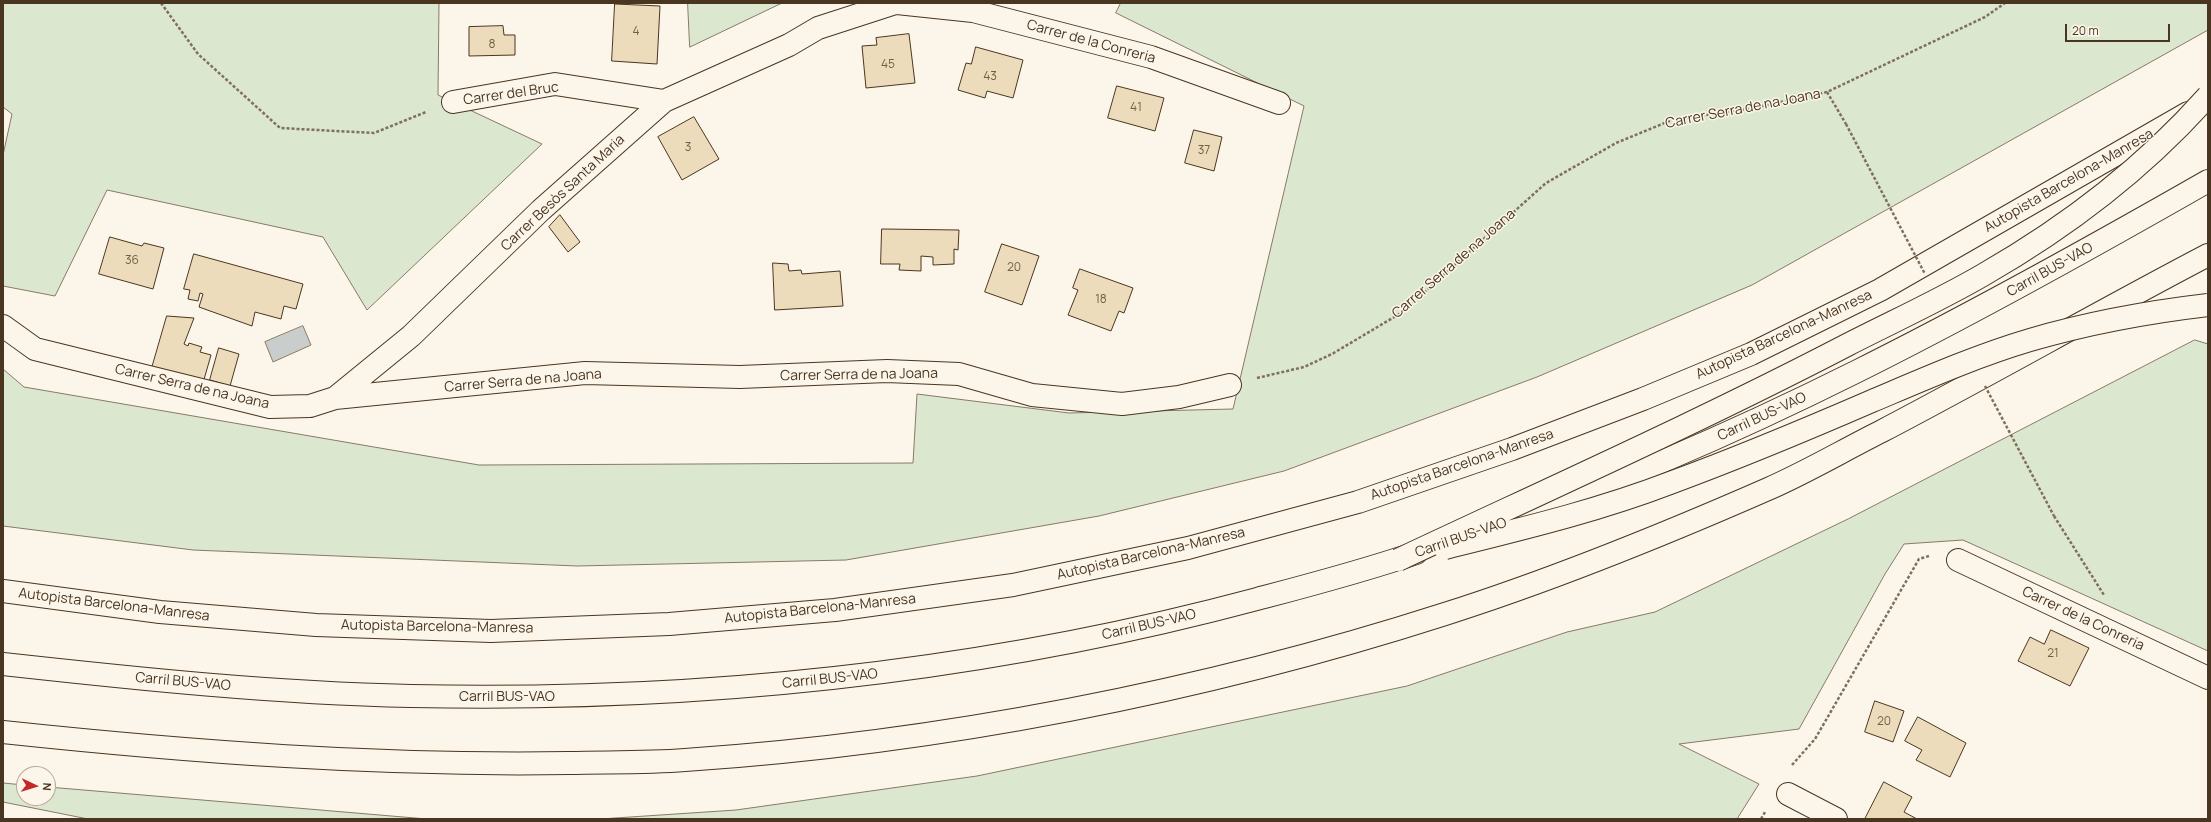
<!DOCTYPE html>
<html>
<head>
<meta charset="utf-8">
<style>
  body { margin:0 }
  #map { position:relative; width:2211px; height:822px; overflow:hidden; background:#fbf6e9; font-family:Manrope,sans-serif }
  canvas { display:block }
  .frame { position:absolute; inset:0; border:4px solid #4a3520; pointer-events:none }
  .north { position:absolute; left:16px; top:766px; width:40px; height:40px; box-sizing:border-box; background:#fbf6e9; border:1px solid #b4a999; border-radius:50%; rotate:94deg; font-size:11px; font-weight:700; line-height:16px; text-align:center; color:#4a3520 }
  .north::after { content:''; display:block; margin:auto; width:14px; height:18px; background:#c62828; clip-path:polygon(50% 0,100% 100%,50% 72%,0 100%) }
  .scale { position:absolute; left:2065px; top:24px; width:105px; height:18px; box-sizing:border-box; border:2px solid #4a3520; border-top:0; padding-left:5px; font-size:12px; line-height:14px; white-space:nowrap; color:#4a3520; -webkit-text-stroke:3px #fbf6e9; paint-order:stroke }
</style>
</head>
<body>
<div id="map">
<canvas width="2211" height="822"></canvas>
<div class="frame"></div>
<div class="north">N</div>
<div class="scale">20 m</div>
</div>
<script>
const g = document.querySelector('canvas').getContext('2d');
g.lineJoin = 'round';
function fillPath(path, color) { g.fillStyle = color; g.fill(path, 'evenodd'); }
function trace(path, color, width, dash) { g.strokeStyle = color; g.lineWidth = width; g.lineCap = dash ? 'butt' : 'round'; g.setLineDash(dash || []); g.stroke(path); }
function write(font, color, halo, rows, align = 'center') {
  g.font = font + ' Manrope,sans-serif'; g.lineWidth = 3; g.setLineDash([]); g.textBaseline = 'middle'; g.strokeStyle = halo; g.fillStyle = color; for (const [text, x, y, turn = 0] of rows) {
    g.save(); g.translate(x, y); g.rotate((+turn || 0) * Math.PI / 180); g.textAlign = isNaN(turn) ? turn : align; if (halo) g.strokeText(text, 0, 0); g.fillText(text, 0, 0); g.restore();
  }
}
const green = new Path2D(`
  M3 3H439L438 95 542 144 367 310 323 237 107 190 55 296 3 286V155L12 114 3 107Z
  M688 3H782L690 47Z
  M1121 3H2208V30L1752 285 1537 377 1284 471 1099 516 846 560 577 566 193 550 3 526V369L24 387 479 465 913 463 917 394 1069 413 1233 409 1304 106 1116 13Z
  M2195 340 2208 344V651L1963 540 1904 544 1885 574 1799 729 1679 744 1759 784 1737 819H600L736 810 977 776 1407 686 1567 632 1655 612 1848 519Z
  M3 783 24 785V798H48V787L427 819H88L3 802Z`);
fillPath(green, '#dce7d0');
trace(green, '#887966', 1);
const water = new Path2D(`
  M303 326 311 345 273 362 265 342Z`);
fillPath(water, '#c9cecd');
trace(water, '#887966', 1);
const building = new Path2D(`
  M615 4 660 6 657 64 612 61Z
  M503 26 504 35H515V55L469 56V27Z
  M909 34 915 83 866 88 862 46 877 45 876 38Z
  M976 47 1023 60 1013 98 987 91 985 98 958 90 966 63 971 64Z
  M1117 86 1164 98 1155 131 1108 118Z
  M694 117 719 159 682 180 658 137Z
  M1194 130 1222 137 1214 171 1185 163Z
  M560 215 580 242 568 252 549 227Z
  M882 229 959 230 958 250 954 249V264L933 265V257L921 256V271L899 270 900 264H881Z
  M110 237 142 246 144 243 164 248 153 289 99 274Z
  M1002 244 1039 256 1022 305 985 292Z
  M194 254 303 284 296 309 284 306 281 319 255 312 252 326 199 307 203 294 200 293 198 301 188 299 190 290 184 289Z
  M773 263 788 264 789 271 801 270 802 274 840 271 843 306 775 310Z
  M1080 269 1133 288 1124 313 1119 311 1111 331 1068 315 1078 290 1073 288Z
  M167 316 194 318 184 344 188 346 189 343 202 347 200 352 211 355 203 383 152 368Z
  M219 348 239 354 230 386 210 380Z
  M2051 630 2089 648 2070 686 2018 661 2030 637 2044 644Z
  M1875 701 1904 711 1893 742 1865 732Z
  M1918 717 1966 743 1950 777 1916 760 1922 750 1905 741Z
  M1884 782 1912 797 1904 812 1917 819H1865Z`);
fillPath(building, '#ecdcbc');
trace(building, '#4a3520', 1);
const street = new Path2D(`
  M897 3 973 11 1151 57 1279 103
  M453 102 555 84 664 101
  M3 326 35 349 270 407 310 406 335 398 585 373 740 377 887 371 959 374 1032 395 1122 404 1179 397 1230 385
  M335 398 411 336 541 210 664 101 789 45 818 28 895 3
  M1958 560 2208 678
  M1788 794 1836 819`);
const highway = new Path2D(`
  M1490 528C1742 441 1977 313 2208 181
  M3 591 160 612 316 625 491 631 669 624 835 610 1013 585 1188 548 1358 502 1512 449 1643 399 1751 354 1880 290 2188 113
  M3 664C139 679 274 693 411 696 696 702 981 673 1257 599 1310 585 1364 571 1416 553
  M3 732C191 752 380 766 569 763 608 762 646 763 685 760 939 743 1202 692 1445 614 1555 579 1663 535 1768 489 1807 472 1844 450 1882 431 1991 374 2099 312 2208 255`);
trace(street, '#4a3520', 24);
trace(highway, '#4a3520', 24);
trace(new Path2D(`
  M161 3 198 54 280 128 374 133 426 112
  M1827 92 1846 124
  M1257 378 1304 367 1332 354 1401 313 1546 183 1616 143 1672 120 1749 109 1827 92 1985 17 2005 3
  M2054 516 2104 595
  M1792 765 1815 739 1919 559 1929 556
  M1761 819 1765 812`), '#7f6f5c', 2.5, [3, 2]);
trace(street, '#fbf6e9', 22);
trace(highway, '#fbf6e9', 22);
const highwayBridge = new Path2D(`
  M1445 548C1521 529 1597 511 1670 483 1738 458 1805 430 1872 401 1924 379 1976 356 2030 340 2088 323 2148 312 2208 305
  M1398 560C1549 489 1701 421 1849 344 1894 321 1940 300 1983 275 2067 227 2144 168 2208 96`);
trace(highwayBridge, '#4a3520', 24, []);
trace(new Path2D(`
  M1846 124 1925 274
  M1985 386 2054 516`), '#7f6f5c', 2.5, [3, 2]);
trace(highwayBridge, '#fbf6e9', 22);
write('12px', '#725f47', null, [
  ["4",636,32],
  ["8",492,45],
  ["45",888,65],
  ["43",990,77],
  ["41",1136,108],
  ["3",688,148],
  ["37",1204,151],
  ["36",132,261],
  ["20",1014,268],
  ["18",1101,300],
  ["21",2053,654],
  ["20",1884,722]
]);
write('14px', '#4a3520', '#fbf6e9', [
  ["Carrer de la Conreria",1091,42,15],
  ["Carrer del Bruc",511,94,-8],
  ["Carrer Serra de na Joana",1743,109,-11],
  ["Autopista Barcelona-Manresa",2069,181,-30],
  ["Carrer Besòs Santa Maria",563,193,-43],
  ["Carrer Serra de na Joana",1454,264,-41],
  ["Carril BUS-VAO",2050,270,-29],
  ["Autopista Barcelona-Manresa",1784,335,-25],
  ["Carrer Serra de na Joana",859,375,-1],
  ["Carrer Serra de na Joana",523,381,-5],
  ["Carrer Serra de na Joana",192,387,13],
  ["Carril BUS-VAO",1762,417,-25],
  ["Autopista Barcelona-Manresa",1462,465,-19],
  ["Carril BUS-VAO",1461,538,-19],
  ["Autopista Barcelona-Manresa",1151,554,-13],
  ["Autopista Barcelona-Manresa",114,605,7],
  ["Autopista Barcelona-Manresa",820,609,-6],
  ["Carrer de la Conreria",2083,619,25],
  ["Carril BUS-VAO",1149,625,-13],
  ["Autopista Barcelona-Manresa",437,627,1],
  ["Carril BUS-VAO",830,679,-6],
  ["Carril BUS-VAO",183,682,5],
  ["Carril BUS-VAO",507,697]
]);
</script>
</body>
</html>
